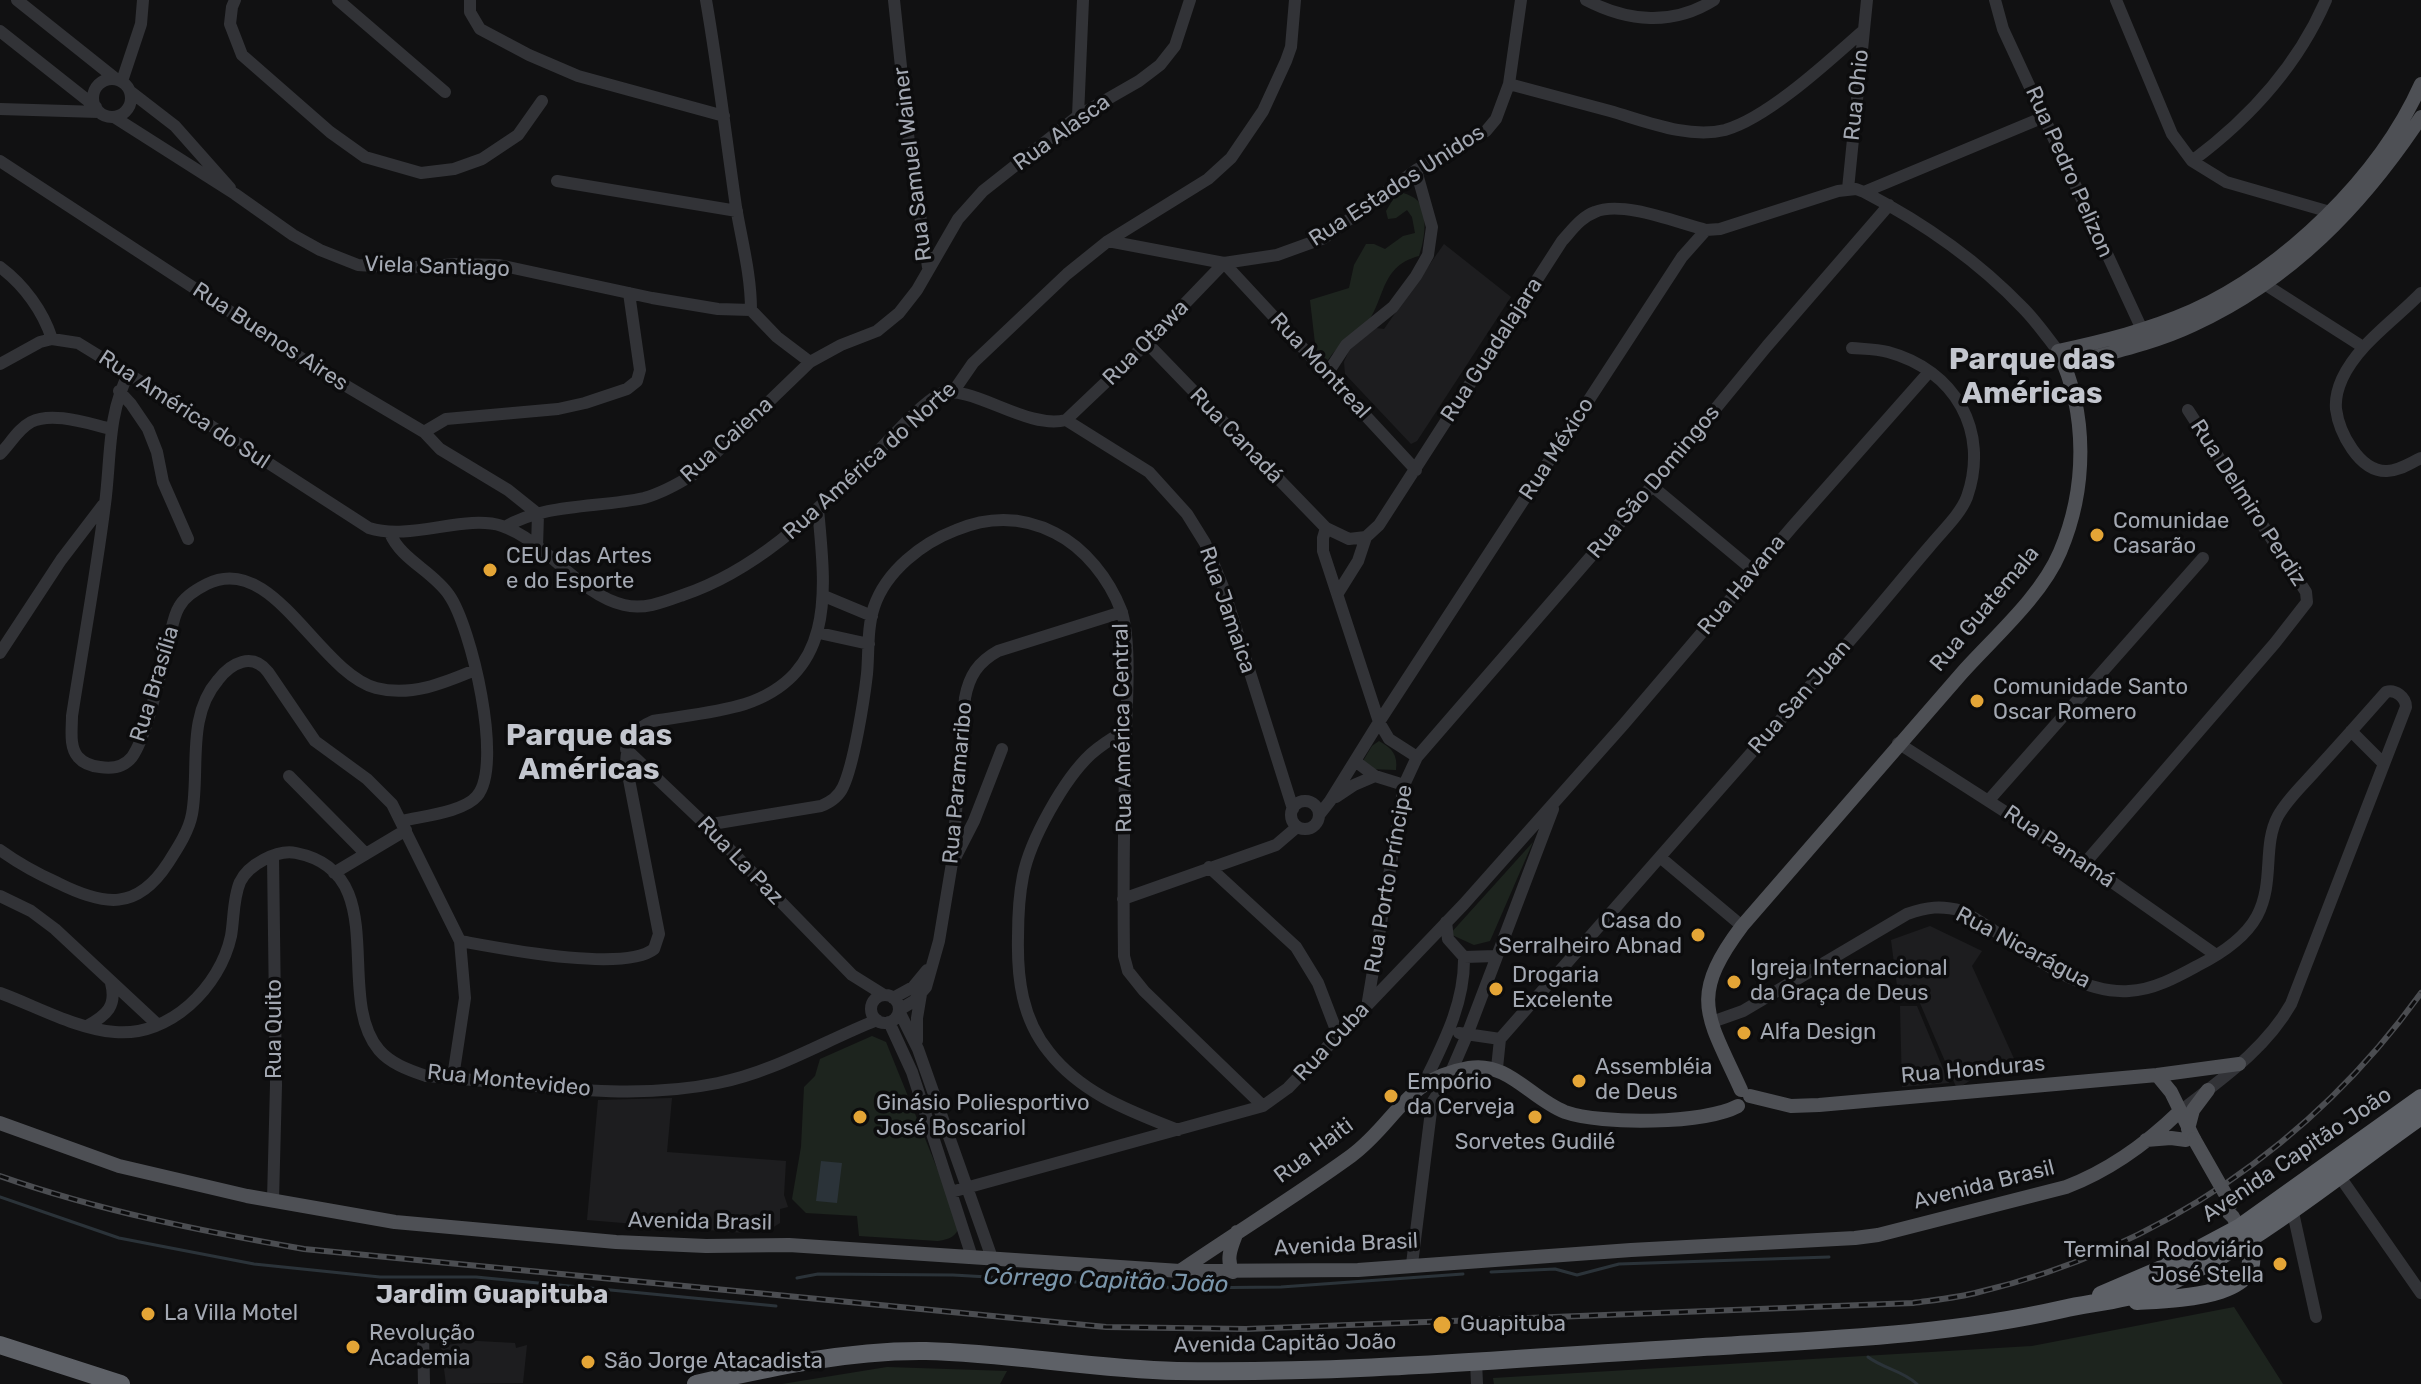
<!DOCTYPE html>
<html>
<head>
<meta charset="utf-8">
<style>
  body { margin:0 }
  canvas { display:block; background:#111112 }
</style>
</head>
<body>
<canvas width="2421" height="1384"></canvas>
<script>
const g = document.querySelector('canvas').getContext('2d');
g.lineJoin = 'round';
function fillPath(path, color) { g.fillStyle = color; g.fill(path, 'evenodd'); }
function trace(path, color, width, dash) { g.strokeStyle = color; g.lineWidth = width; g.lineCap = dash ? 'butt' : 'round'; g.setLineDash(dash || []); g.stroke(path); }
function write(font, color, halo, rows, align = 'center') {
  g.font = font + ' Rubik,sans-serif'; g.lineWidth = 7; g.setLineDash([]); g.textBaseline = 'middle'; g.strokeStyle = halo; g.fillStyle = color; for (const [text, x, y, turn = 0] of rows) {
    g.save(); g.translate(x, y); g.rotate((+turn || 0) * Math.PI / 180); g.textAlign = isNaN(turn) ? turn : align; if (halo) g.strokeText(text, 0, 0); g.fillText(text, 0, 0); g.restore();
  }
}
fillPath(new Path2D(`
  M1444 244 1511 297 1417 441 1411 444 1345 374 1344 362 1350 348 1376 328 1384 329Z
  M1930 926 1982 951 1972 966 2016 1063 1994 1065 1957 1089 1916 994 1898 993 1891 940Z
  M1900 1006H1917L1949 1083 1902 1087Z
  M672 1098 667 1152 786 1161 784 1195 788 1207 780 1209V1223L772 1228 744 1233 587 1220 598 1100Z
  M459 1340 515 1343 516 1348 527 1345 523 1383 446 1384 441 1346 459 1343Z`), '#1d1d1f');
fillPath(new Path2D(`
  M1398 191C1405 194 1416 196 1420 204 1428 219 1424 241 1419 256 1376 267 1387 306 1360 331 1346 344 1341 341 1328 360L1316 352 1310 300 1349 288 1354 265 1366 244H1374L1385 249 1403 236 1415 233 1412 217 1407 210 1396 218 1388 219 1386 211Z
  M1379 741C1392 748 1398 755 1396 770L1370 769 1363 761 1372 746Z
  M1533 842 1490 941 1474 945 1450 934Z
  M872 1036 886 1042 960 1225C956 1237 950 1239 938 1241L859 1236 857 1216 806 1213 792 1199 801 1147 804 1087 815 1076 820 1059Z
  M2234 1307 2283 1384H1494L1493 1378 2032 1346Z
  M887 1367 1007 1371 1000 1384H782Z`), '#1d241e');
fillPath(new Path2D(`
  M821 1161 842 1163 837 1203 816 1201Z`), '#2b3339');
trace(new Path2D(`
  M0 1197 119 1238 254 1264 380 1277H476L776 1306
  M1491 1272 1555 1269 1577 1275 1619 1264 1829 1257
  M797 1278 818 1274 953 1275 1182 1288 1281 1287 1463 1274
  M1868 1357C1884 1369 1902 1370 1917 1384`), '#2b3339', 3);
trace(new Path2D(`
  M17 0 116 79
  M235 0 232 7 230 24 242 55 330 132 365 157 421 173 454 169 482 159 518 135 542 101
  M338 0 445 92
  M470 0V12L480 29 529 55 578 76 724 116
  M706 0C718 69 726 138 736 207 742 242 751 275 751 310L777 337 810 362
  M894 0 909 143 928 267
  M1586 0C1628 22 1673 26 1714 0
  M1995 0 2003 29 2145 336
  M2116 0 2172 134 2192 161 2226 182 2330 212
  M0 31 96 107
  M93 98a19 19 0 1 1 38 0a19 19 0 1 1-38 0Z
  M122 81 141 24 143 0
  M1509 84C1543 93 1577 102 1610 111 1645 121 1688 139 1725 130 1768 118 1830 60 1864 30
  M131 92 175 126 230 188
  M0 109 99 112
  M1078 116 1083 0
  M114 117 235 194 293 235 320 250 358 265 405 268 457 264 499 265 652 298 718 309 751 310
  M0 161 321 371 424 432 440 449 508 490 538 514
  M2192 161C2250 118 2297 67 2326 0
  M557 181 737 211
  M1848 189 1867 0
  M1864 192 2044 117
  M1108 241 1224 263 1277 255 1324 238 1416 170 1486 131 1496 119 1509 84 1521 0
  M0 267C24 285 43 311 52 339
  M2266 285 2363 347
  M2421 293C2395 320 2358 344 2342 379 2338 388 2335 398 2336 409 2339 432 2359 472 2387 471 2399 471 2410 463 2421 458
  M1147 343 1326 528 1349 539 1366 537
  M0 364 40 342 52 339 78 343 174 402 369 528C411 541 465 514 502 526 546 541 578 594 624 605 644 610 664 602 683 595 763 568 821 506 881 448 899 430 917 408 939 394 972 383 1025 430 1066 420L1149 472 1187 514 1205 543 1223 587 1293 809
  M129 373C107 414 111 460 105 504 96 575 83 645 72 716 72 729 69 747 78 757 84 764 91 766 100 767 112 769 124 767 132 757 148 735 162 664 170 636 172 627 174 615 179 607 184 597 197 589 207 584 273 551 318 672 376 688 411 697 444 683 475 670
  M1327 374 1346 345 1393 307 1416 276 1428 255 1432 227 1416 170
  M119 391 131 404 148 429 157 452 163 482 188 539
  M953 392 973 363 1067 274 1108 241 1208 179 1231 158 1263 111 1286 61 1291 47 1295 0
  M1066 420 1147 343 1224 263 1416 470
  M424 432 446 419 558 409 585 403 627 389 637 381 640 370 629 293
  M0 454C10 444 18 429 31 422 53 411 89 424 112 429
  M1652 486 1754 571
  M505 527C545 503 599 508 644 498 662 493 678 484 694 474L810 362 841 345 877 331 899 313 917 290 958 219 983 191 1078 116 1139 81 1160 65 1175 46 1190 0
  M1326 528 1323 538V551L1379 722 1389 739 1417 757
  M390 533C401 560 433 571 449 595 471 626 504 765 477 796 464 812 422 816 402 821
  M537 547 538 514
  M1338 593 1358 561 1366 537 1379 525 1562 241C1572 230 1581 217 1595 212 1622 200 1678 223 1706 230L1720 229 1838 191 1856 189 1864 192C1922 222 1978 261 2023 308 2036 321 2047 337 2058 351
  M824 596 872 616
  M819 633 869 644
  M0 653 61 560 103 505
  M1126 730C1114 737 1101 745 1091 754 1064 779 1030 840 1023 876 1019 896 1018 917 1018 937 1017 978 1022 1019 1049 1052 1082 1094 1130 1111 1178 1130
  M2351 731 2383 763
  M1898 743 2085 863 2216 955
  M626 749 706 825 852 975 884 995
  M1355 761 1375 776 1404 785
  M289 776 366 854
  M1336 797 1354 785 1375 776
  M1989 800 2203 558
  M1291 815a14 14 0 1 1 28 0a14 14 0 1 1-28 0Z
  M1319 815 1330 801 1379 722 1682 257 1706 230
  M706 825 821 806C831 802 839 796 843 787 854 764 864 700 867 674 869 652 867 628 874 607 886 571 922 543 956 530 990 516 1022 516 1055 533 1085 548 1109 579 1121 610 1131 637 1127 700 1126 731 1124 806 1123 881 1124 956L1128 971 1144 991 1263 1106
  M0 850C18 863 38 874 58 883 104 906 137 911 168 863 177 849 189 831 192 814 200 770 186 717 218 680 224 672 231 665 242 662 253 659 261 663 268 672L315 741 367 779 392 804 460 941 465 998 453 1077
  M273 857 276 1085 273 1200
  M1661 858 1742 926
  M954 860 974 821 1002 749
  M2085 863 2275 643 2307 602 2306 592 2188 410
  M1209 867 1296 947 1318 983 1338 1035
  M334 873 406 830
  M0 896 31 911 55 929 158 1025
  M1123 899 1276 845 1297 827
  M460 941C499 948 624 973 654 949L659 934 626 764C627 742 631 730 653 721 683 716 716 713 745 704 838 673 825 587 818 509
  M1464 957 1496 956
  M0 993C36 1006 76 1029 115 1032 170 1037 220 987 231 936 234 919 233 898 240 882 248 865 277 849 296 853 394 872 333 996 379 1050 391 1064 409 1070 426 1076 522 1082 622 1103 718 1083 774 1072 824 1041 877 1020
  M871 1009a14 14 0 1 1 28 0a14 14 0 1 1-28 0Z
  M893 998 913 987 927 970
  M1368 1001 1404 785 1417 757 1652 486 1767 346 1889 205
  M899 1010 914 1001 926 987 939 941 952 863 965 698C969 676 978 662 998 651L1122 612
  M899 1011 918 1049 992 1258
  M889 1022 912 1072 972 1257
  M1712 1022 1743 1011 1907 914C1927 907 1941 905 1962 911 2013 938 2069 995 2129 991 2153 990 2177 977 2197 966 2219 955 2245 938 2257 916 2275 882 2262 846 2278 816 2288 798 2304 784 2317 769 2340 744 2363 718 2386 692 2395 689 2406 697 2406 707L2291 1004C2265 1050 2220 1080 2179 1112
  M87 1026C107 1015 117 1006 111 983
  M1459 1033 1500 1039
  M917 1041V1018L921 994
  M1497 1068 1500 1039C1614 911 1726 780 1840 652 1871 617 1900 581 1930 546 1942 531 1960 515 1967 497 1990 431 1955 370 1888 352 1877 349 1864 349 1852 348
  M1425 1081C1444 1042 1465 1002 1464 957L1448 939 1446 922
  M2338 1174 2421 1293
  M951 1192 1263 1106 1288 1088 1464 904 1624 724 1792 527 1929 372
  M2292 1208 2316 1317
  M1412 1264 1432 1103 1451 1072 1467 1035 1553 809
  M423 1332 424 1384
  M1476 1361 1477 1384`), '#323337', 12);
trace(new Path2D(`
  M2064 365C2108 353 2153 344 2193 325 2291 280 2362 206 2421 117
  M2157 1075 2171 1092 2194 1139
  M1741 1090C1707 1015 1688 998 1742 926 1814 842 1887 758 1961 674 1993 638 2041 597 2060 552 2087 489 2088 413 2058 351 2104 341 2149 330 2192 311 2285 268 2379 178 2421 84
  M1750 1096 1791 1106 1819 1105 2157 1075 2239 1064
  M0 1123 119 1166 247 1196 395 1222 616 1242 706 1246 789 1245 1180 1271 1358 1270 1631 1250 1855 1238 1878 1235 2066 1187C2108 1171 2146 1144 2179 1112
  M2188 1129 2193 1110 2208 1090
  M2146 1140 2171 1138 2186 1140
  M2224 1208 2233 1217 2244 1237
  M1180 1271C1237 1232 1296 1196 1351 1156 1397 1122 1404 1079 1469 1068 1508 1061 1531 1099 1565 1112 1602 1125 1704 1124 1738 1106
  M1233 1272C1225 1259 1232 1245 1237 1232`), '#4e5055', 14);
trace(new Path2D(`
  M2101 1295 2164 1268 2239 1228 2421 1098
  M2137 1301C2170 1299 2276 1298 2246 1241
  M0 1345 121 1384
  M696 1384C772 1367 848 1350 926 1351 1010 1353 1093 1369 1177 1371 1347 1374 1518 1358 1688 1348 1813 1340 1940 1337 2063 1309 2095 1302 2127 1300 2158 1287 2254 1247 2337 1175 2421 1116`), '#5e6167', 18);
const rail = new Path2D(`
  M0 1176C100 1211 201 1231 304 1249L1106 1327 1246 1329 1913 1303C1934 1300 1957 1298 1979 1292 2159 1249 2313 1143 2421 993`);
trace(rail, '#4b4d51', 6);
trace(rail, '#0c0c0d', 3, [9]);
trace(new Path2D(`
  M2194 1139 2231 1204`), '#4e5055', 14);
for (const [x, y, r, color] of [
  [2097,535,8,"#e4a536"],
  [490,570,8,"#e4a536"],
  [1977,701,8,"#e4a536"],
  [1698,935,8,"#e4a536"],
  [1734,982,8,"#e4a536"],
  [1496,989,8,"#e4a536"],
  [1744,1033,8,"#e4a536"],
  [1579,1081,8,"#e4a536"],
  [1391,1096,8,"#e4a536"],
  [860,1117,8,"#e4a536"],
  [1535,1117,8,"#e4a536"],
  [2280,1264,8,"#e4a536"],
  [148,1314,8,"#e4a536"],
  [1442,1325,10,"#e4a536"],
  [353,1347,8,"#e4a536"],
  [588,1362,8,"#e4a536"]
]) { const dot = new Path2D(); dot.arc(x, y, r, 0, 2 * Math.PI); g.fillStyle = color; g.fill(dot); trace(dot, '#0c0c0d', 3); }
write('22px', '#a3a8b2', '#0c0c0d', [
  ["Rua Ohio",1857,95,-84],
  ["Rua Alasca",1062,133,-36],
  ["Rua Samuel Wainer",913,164,-97],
  ["Rua Pedro Pelizon",2069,172,66],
  ["Rua Estados Unidos",1397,186,-33],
  ["Viela Santiago",437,267,2],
  ["Rua Buenos Aires",270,337,33],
  ["Rua Otawa",1146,343,-45],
  ["Rua Guadalajara",1492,350,-57],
  ["Rua Montreal",1320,366,47],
  ["Rua América do Sul",184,410,33],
  ["Rua Canadá",1236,436,46],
  ["Rua Caiena",727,440,-42],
  ["Rua México",1557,449,-57],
  ["Rua América do Norte",870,461,-42],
  ["Rua São Domingos",1654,482,-50],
  ["Rua Delmiro Perdiz",2248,503,57],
  ["Rua Havana",1742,585,-50],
  ["Rua Guatemala",1985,609,-50],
  ["Rua Jamaica",1227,610,71],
  ["Rua Brasília",155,684,-73],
  ["Rua San Juan",1800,697,-49],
  ["Rua América Central",1123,728,-91],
  ["Rua Paramaribo",958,783,-85],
  ["Rua Panamá",2059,847,34],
  ["Rua La Paz",740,861,46],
  ["Rua Porto Príncipe",1389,879,-80],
  ["Rua Nicarágua",2023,948,28],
  ["Rua Quito",275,1029,-90],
  ["Rua Cuba",1332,1042,-47],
  ["Rua Honduras",1973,1070,-5],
  ["Rua Montevideo",509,1081,6],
  ["Rua Haiti",1314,1151,-37],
  ["Avenida Capitão João",2297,1155,-34],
  ["Avenida Brasil",1984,1185,-14],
  ["Avenida Brasil",700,1222,1],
  ["Avenida Brasil",1346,1245,-3],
  ["Avenida Capitão João",1285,1344,-1]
]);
write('22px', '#a3a8b2', '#0c0c0d', [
  ["Comunidae",2113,522],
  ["Casarão",2113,547],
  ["CEU das Artes",506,557],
  ["e do Esporte",506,582],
  ["Comunidade Santo",1993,688],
  ["Oscar Romero",1993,713],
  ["Casa do",1682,922,"right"],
  ["Serralheiro Abnad",1682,947,"right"],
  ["Igreja Internacional",1750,969],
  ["da Graça de Deus",1750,994],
  ["Drogaria",1512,976],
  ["Excelente",1512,1001],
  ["Alfa Design",1760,1033],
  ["Assembléia",1595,1068],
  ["de Deus",1595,1093],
  ["Empório",1407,1083],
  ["da Cerveja",1407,1108],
  ["Ginásio Poliesportivo",876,1104],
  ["José Boscariol",876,1129],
  ["Sorvetes Gudilé",1535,1143,"center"],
  ["Terminal Rodoviário",2264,1251,"right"],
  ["José Stella",2264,1276,"right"],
  ["La Villa Motel",164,1314],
  ["Guapituba",1460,1325],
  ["Revolução",369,1334],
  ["Academia",369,1359],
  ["São Jorge Atacadista",604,1362]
], 'left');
write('italic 24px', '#7b96ab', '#0c0c0d', [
  ["Córrego Capitão João",1106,1281,2]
]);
write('bold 26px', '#c3c6ce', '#0c0c0d', [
  ["Jardim Guapituba",492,1295]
]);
write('bold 30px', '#c3c6ce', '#0c0c0d', [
  ["Parque das",2032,360],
  ["Américas",2032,394],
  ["Parque das",589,736],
  ["Américas",589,770]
]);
</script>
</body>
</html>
